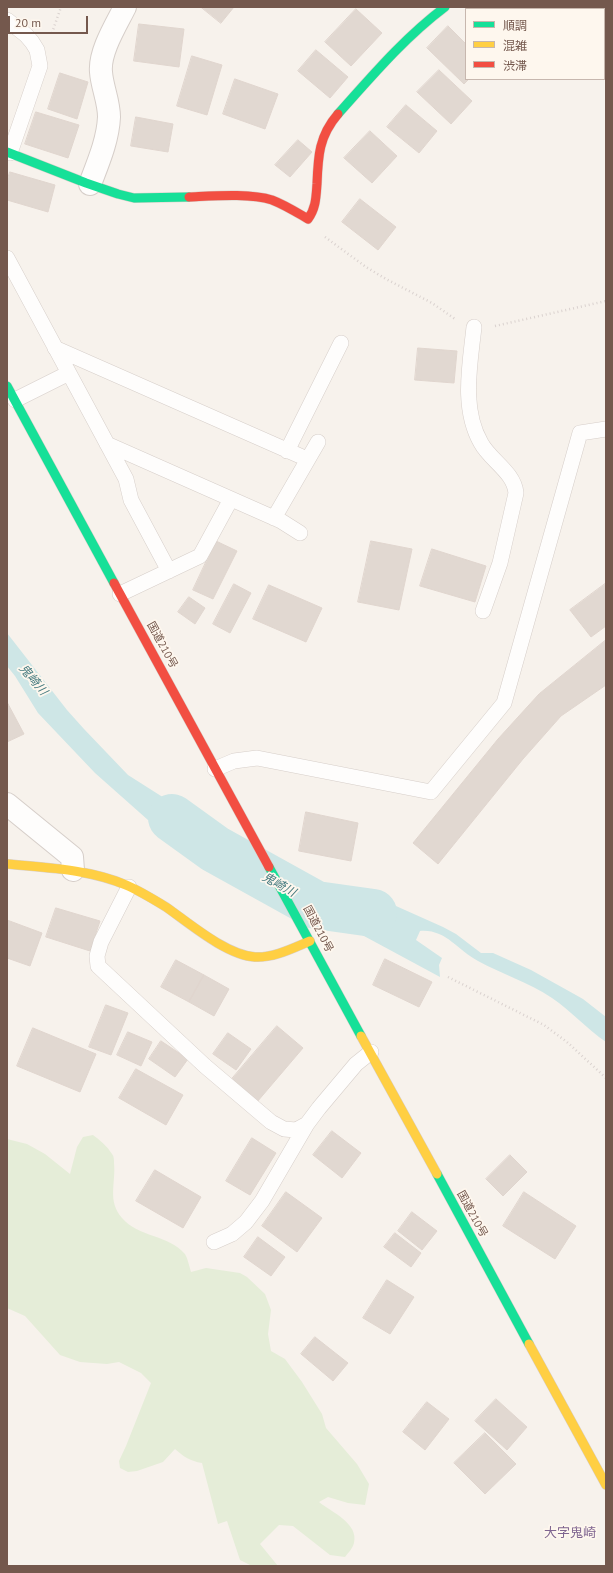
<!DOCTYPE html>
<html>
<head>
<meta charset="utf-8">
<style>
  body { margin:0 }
  #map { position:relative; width:613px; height:1573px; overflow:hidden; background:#f7f2ec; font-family:"PT Sans","Noto Sans JP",sans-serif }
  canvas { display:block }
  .frame { position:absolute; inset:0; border:8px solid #74584d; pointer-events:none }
  .legend { position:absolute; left:465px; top:8px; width:140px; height:72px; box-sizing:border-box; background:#fef7ee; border:1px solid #c7b7ae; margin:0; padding:5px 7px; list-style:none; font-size:12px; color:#74584d }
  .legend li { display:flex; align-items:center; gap:8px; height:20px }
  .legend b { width:20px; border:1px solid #c7b7ae }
  .scale { position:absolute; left:8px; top:16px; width:80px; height:18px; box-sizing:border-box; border:2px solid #74584d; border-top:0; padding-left:5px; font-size:12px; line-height:14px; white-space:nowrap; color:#74584d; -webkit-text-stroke:3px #fef7ee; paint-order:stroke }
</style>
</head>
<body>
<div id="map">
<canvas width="613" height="1573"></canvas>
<div class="frame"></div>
<ul class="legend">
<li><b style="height:5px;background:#16e098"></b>順調</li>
<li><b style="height:5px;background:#ffcf43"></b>混雑</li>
<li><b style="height:5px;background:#f24e42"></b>渋滞</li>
</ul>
<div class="scale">20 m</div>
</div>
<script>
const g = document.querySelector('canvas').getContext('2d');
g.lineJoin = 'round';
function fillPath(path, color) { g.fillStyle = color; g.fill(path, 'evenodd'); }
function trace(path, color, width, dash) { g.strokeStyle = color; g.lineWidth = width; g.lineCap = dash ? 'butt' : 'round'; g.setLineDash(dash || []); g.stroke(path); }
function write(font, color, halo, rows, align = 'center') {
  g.font = font + ' "PT Sans","Noto Sans JP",sans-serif'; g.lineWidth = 3.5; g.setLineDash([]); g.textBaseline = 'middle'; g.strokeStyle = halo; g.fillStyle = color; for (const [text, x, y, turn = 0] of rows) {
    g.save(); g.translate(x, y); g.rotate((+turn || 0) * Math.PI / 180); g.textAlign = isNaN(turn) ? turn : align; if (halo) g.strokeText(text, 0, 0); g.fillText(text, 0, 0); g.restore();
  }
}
fillPath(new Path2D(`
  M93 1135C100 1140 107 1146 112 1154 114 1156 114 1160 114 1163 116 1183 107 1201 122 1218 138 1237 169 1235 185 1254 188 1259 189 1266 191 1272L206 1268 240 1273 247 1277 265 1294 271 1310 268 1334 271 1351 285 1359 302 1382 322 1414 326 1428 357 1464 369 1484 365 1505 348 1503 328 1497 319 1502C331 1512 359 1523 354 1543 353 1548 348 1553 345 1557L330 1555 293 1526 279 1525 260 1544 278 1566H252L240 1560 227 1521 218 1524 202 1463C190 1461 184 1457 175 1449L163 1462 137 1471 128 1472 120 1468 119 1461 126 1446 151 1383 141 1373 119 1362 107 1364 80 1362 60 1355 25 1316 7 1308V1139L27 1144 45 1154 70 1174 77 1147 83 1137Z`), '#e5edd8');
fillPath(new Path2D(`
  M7 633 67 710 84 729 128 775 213 829 240 881 208 868 193 851 173 833 148 820 95 773 38 713 15 676 7 666Z
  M290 865 315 884 328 889 387 902 443 927 456 934 481 953H493L531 970 583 999 606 1017V1042C587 1029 571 1011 552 998 528 982 502 974 478 961 457 950 446 929 420 931L416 940 442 958 439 965 440 977 351 929 320 923Z`), '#cee6e6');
trace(new Path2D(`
  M172 818 215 849 316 905 373 913`), '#cee6e6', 48);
const building = new Path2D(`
  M201 7H234L221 23Z
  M481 7H516L518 9H478Z
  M356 9 382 33 351 66 325 42Z
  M139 24 184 29 179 67 134 61Z
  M448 26 466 44V79H469L464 84 427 48Z
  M316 50 348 77 330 98 298 71Z
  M192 56 222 65 207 115 177 106Z
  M439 70 472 101 451 124 417 92Z
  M60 73 88 82 77 119 48 109Z
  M235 79 278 94 265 129 223 114Z
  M406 105 437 131 419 153 387 127Z
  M36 112 79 125 68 158 25 144Z
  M136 117 173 124 168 152 131 146Z
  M370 131 397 156 372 183 344 158Z
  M298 140 312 152 290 177 275 165Z
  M10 172 55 185 48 212 7 200V181Z
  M360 199 396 227 378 250 342 222Z
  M418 348 457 351 454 383 415 380Z
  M216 541 237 551 213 599 193 590Z
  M371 541 412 549 399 610 358 602Z
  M432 549 486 566 475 602 420 586Z
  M234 584 251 593 230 633 213 624Z
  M605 584 606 586V626L591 637 570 610Z
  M269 585 322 608 306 642 253 619Z
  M189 597 205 608 195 624 178 612Z
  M606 640V685L561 716 523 759 438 864 413 843 498 739 539 694Z
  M7 702 24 734 7 742Z
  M306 812 358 823 351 861 299 851Z
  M56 908 100 921 90 951 46 937Z
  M7 920 42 933 30 966 7 958Z
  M385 959 432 982 419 1007 373 985Z
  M176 960 204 975 189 1002 161 987Z
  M204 975 229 989 214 1016 189 1002Z
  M106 1005 128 1013 111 1055 89 1047Z
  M277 1026 303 1048 257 1102 231 1080Z
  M33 1028 96 1054 80 1092 17 1066Z
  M128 1032 152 1042 141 1066 117 1055Z
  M228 1033 251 1049 236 1070 213 1054Z
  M161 1041 188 1059 175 1077 149 1059Z
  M136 1069 183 1095 166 1125 119 1098Z
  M332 1131 361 1153 342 1178 313 1155Z
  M252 1138 276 1153 250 1195 226 1181Z
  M510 1155 527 1172 503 1196 486 1179Z
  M155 1170 201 1197 183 1228 136 1201Z
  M286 1192 322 1218 297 1252 262 1226Z
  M524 1192 576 1226 555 1259 503 1226Z
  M412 1212 437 1231 422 1250 398 1231Z
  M395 1233 421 1253 411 1267 384 1247Z
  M258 1237 285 1257 271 1276 244 1257Z
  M387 1280 414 1297 390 1334 363 1318Z
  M315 1337 348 1363 333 1381 301 1354Z
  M496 1399 527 1427 507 1450 475 1421Z
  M427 1402 449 1419 425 1450 403 1432Z
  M485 1433 516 1464 485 1494 454 1463Z`);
fillPath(building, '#e1d8d1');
trace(building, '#e0d5ce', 1);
const lane = new Path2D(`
  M7 20 26 35 32 42 37 50 40 66 10 153
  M7 258 126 479 131 500 169 571
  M474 327C470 365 461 408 481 443 490 460 514 472 516 493L500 563 483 611
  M55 348 307 459
  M15 400 69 373
  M107 444 281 521 300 533
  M287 451 341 343
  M274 518 318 442
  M120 594 200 556 231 499
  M215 769 234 761 257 758 431 792 504 703 580 433 606 429
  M129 887 101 942 97 956 98 966 205 1066 271 1122 284 1129 296 1130 307 1124 319 1108 356 1064 371 1052
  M214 1242 232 1234 246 1222 262 1201 307 1124`);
const street = new Path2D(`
  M90 184C98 163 108 140 109 117 109 101 102 87 101 72 99 52 116 25 125 7
  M7 804 72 857 73 870`);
const fast = new Path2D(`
  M338 114C372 76 404 38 445 7
  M7 152 86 183 118 194 134 198 189 197
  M7 386 114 583
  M269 867 361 1036
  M437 1174 529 1344`);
const slow = new Path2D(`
  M7 864C47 868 88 869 126 885 140 891 153 899 166 907 189 923 226 955 255 957 274 958 293 948 310 941
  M361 1036 437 1174
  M529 1344 606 1485`);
const jam = new Path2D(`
  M189 197C213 196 250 193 272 200 285 205 296 212 308 219 316 208 316 197 317 184 318 156 319 136 338 114
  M114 583 269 867`);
trace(lane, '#d6cec9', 16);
trace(street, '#d6cec9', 24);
trace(fast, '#d7cec8', 10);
trace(slow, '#d7cec8', 10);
trace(jam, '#d7cec8', 10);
trace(new Path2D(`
  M52 33 61 7
  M325 237 366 267 386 279 432 303 455 319
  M495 326 606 301
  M448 977 544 1025 567 1042 606 1078`), '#dad2cf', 2.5, [1, 3]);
trace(lane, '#fefdfc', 15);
trace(street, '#fefdfc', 22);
trace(fast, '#16e098', 9);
trace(slow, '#ffcf43', 9);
trace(jam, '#f24e42', 9);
write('11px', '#74584d', '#fef7ee', [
  ["国道210号",162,645,61],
  ["国道210号",318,929,62],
  ["国道210号",472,1214,61]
]);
write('italic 12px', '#447a7f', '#fef7ee', [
  ["鬼崎川",33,680,50],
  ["鬼崎川",279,885,29]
]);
write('13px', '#7f6590', '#fef7ee', [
  ["大字鬼崎",570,1533]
]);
</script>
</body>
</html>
